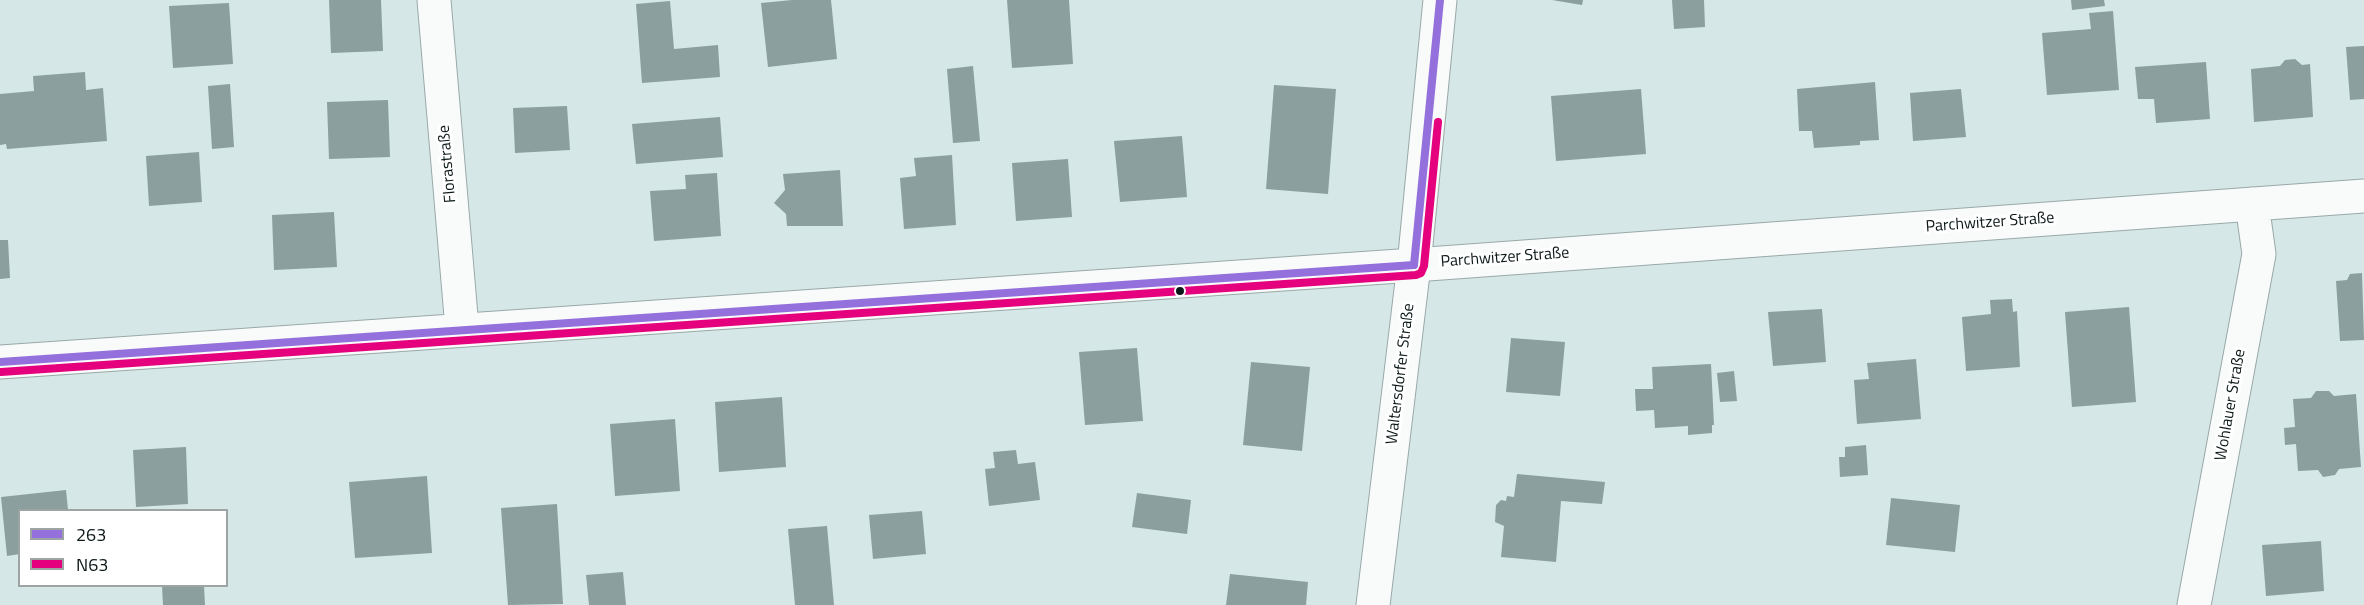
<!DOCTYPE html>
<html>
<head>
<meta charset="utf-8">
<style>
  body { margin:0 }
  #map { position:relative; width:2364px; height:605px; overflow:hidden; background:#d5e7e7; font-family:"Titillium Web",sans-serif }
  canvas { display:block }
  .legend { position:absolute; left:18px; top:509px; width:210px; height:78px; box-sizing:border-box; background:#fff; border:2px solid #9ea3a3; margin:0; padding:8px 10px; list-style:none; font-size:18px; color:#0c1818 }
  .legend li { display:flex; align-items:center; gap:12px; height:30px }
  .legend b { width:30px; border:2px solid #9ea3a3 }
</style>
</head>
<body>
<div id="map">
<canvas width="2364" height="605"></canvas>
<ul class="legend">
<li><b style="height:8px;background:#9370db"></b>263</li>
<li><b style="height:8px;background:#e5007d"></b>N63</li>
</ul>
</div>
<script>
const g = document.querySelector('canvas').getContext('2d');
g.lineJoin = 'round';
function fillPath(path, color) { g.fillStyle = color; g.fill(path, 'evenodd'); }
function trace(path, color, width, dash) { g.strokeStyle = color; g.lineWidth = width; g.lineCap = dash ? 'butt' : 'round'; g.setLineDash(dash || []); g.stroke(path); }
function write(font, color, halo, rows, align = 'center') {
  g.font = font + ' "Titillium Web",sans-serif'; g.lineWidth = 6; g.setLineDash([]); g.textBaseline = 'middle'; g.strokeStyle = halo; g.fillStyle = color; for (const [text, x, y, turn = 0] of rows) {
    g.save(); g.translate(x, y); g.rotate((+turn || 0) * Math.PI / 180); g.textAlign = isNaN(turn) ? turn : align; if (halo) g.strokeText(text, 0, 0); g.fillText(text, 0, 0); g.restore();
  }
}
fillPath(new Path2D(`
  M329 0H381L383 51 331 53Z
  M792 0H831L837 59 768 67 761 3Z
  M1007 0H1069L1073 64 1012 68Z
  M1552 0H1583L1582 5Z
  M1672 0H1704L1705 27 1674 29Z
  M2071 0H2104L2105 6 2072 10Z
  M670 1 674 49 718 45 720 77 642 83 636 4Z
  M229 3 233 64 173 68 169 6Z
  M2113 11 2119 90 2047 95 2042 33 2091 29 2089 13Z
  M2364 46V99L2350 100 2346 47Z
  M2295 59 2302 65 2310 64 2313 117 2254 122 2251 69 2280 66 2285 60Z
  M2206 62 2210 119 2156 123 2154 99H2138L2135 67Z
  M973 66 980 141 953 143 947 69Z
  M85 72 86 90 103 88 107 141 7 149 6 144 0 145V94L34 91 33 76Z
  M1875 82 1879 140 1860 141V145L1814 148 1812 131H1799L1797 89Z
  M230 84 234 147 212 149 208 86Z
  M1274 85 1336 89 1328 194 1266 189Z
  M1641 89 1646 154 1556 161 1551 96Z
  M1961 89 1966 137 1913 141 1910 93Z
  M388 100 390 157 329 159 327 102Z
  M567 106 570 150 515 153 513 108Z
  M720 117 723 157 636 164 632 124Z
  M1182 136 1187 197 1120 202 1114 141Z
  M199 152 202 202 149 206 146 156Z
  M952 155 956 225 904 229 900 178 916 176 914 158Z
  M1068 159 1072 217 1016 221 1012 163Z
  M840 170 843 226H787L786 214 774 203 785 190 783 174Z
  M717 173 721 236 654 241 650 191 686 189 685 175Z
  M334 212 337 267 274 270 272 215Z
  M0 240H8L10 278 0 279Z
  M2362 273 2364 340 2340 341 2336 281 2347 280 2350 274Z
  M2012 299 2013 312 2017 311 2020 367 1966 371 1962 317 1991 314 1990 300Z
  M2129 307 2136 402 2072 407 2065 312Z
  M1822 309 1826 362 1773 366 1768 312Z
  M1511 338 1565 342 1560 396 1506 392Z
  M1137 348 1143 421 1085 425 1079 352Z
  M1916 359 1921 419 1857 424 1854 380 1869 379 1867 363Z
  M1251 362 1310 367 1302 451 1243 445Z
  M1711 364 1714 425H1712V433L1688 435V426L1655 428 1654 410 1636 411 1635 389H1653L1652 367Z
  M1734 371 1737 401 1720 402 1717 373Z
  M2316 391H2329L2334 396 2356 394 2361 467 2339 469 2335 475 2323 477 2318 470 2298 471 2296 444 2285 445 2284 428 2295 427 2293 399 2311 398Z
  M782 397 786 467 719 472 715 402Z
  M675 419 680 491 615 496 610 424Z
  M1866 445 1868 475 1840 477 1839 457H1845V447Z
  M186 447 188 504 136 507 133 450Z
  M1016 450 1018 464 1035 462 1040 500 989 506 985 469 995 468 993 452Z
  M1517 474 1605 482 1602 504 1561 501 1556 562 1501 557 1504 526 1495 522 1496 505 1501 500 1506 501 1507 496 1514 497Z
  M427 476 432 553 355 558 349 482Z
  M66 490 68 510H20V554L7 556 1 497Z
  M1137 493 1191 500 1187 534 1132 527Z
  M1891 498 1960 505 1955 552 1886 545Z
  M557 504 563 604 508 605 501 508Z
  M922 511 926 554 873 559 869 515Z
  M827 526 834 605H795L788 529Z
  M2321 541 2324 591 2266 596 2262 545Z
  M623 572 626 605H589L586 575Z
  M1230 574 1308 582 1306 605H1226Z
  M162 586H204L205 605H163Z`), '#8b9f9f');
const minor = new Path2D(`
  M434 0 462 328
  M0 362 1414 265 2364 196
  M2194 605 2259 254 2252 204`);
const tertiary = new Path2D(`
  M1373 605 1414 265 1440 0`);
trace(minor, '#9aa8a8', 35);
trace(tertiary, '#9aa8a8', 35);
trace(minor, '#f9fbfb', 33);
trace(tertiary, '#f9fbfb', 33);
trace(new Path2D(`
  M1414 265 1440 0
  M0 362 1414 265`), '#9370db', 8);
trace(new Path2D(`
  M1 372 1416 275 1421 273 1424 266 1438 122`), '#e5007d', 8);
for (const [x, y, r, color] of [
  [1180,291,5,"#0c1818"]
]) { const dot = new Path2D(); dot.arc(x, y, r, 0, 2 * Math.PI); g.fillStyle = color; g.fill(dot); trace(dot, '#fff', 2); }
write('16px', '#0c1818', '#fff', [
  ["Florastraße",448,164,-95],
  ["Parchwitzer Straße",1990,223,-4],
  ["Parchwitzer Straße",1505,258,-4],
  ["Waltersdorfer Straße",1401,374,-83],
  ["Wohlauer Straße",2231,405,-80]
]);
</script>
</body>
</html>
